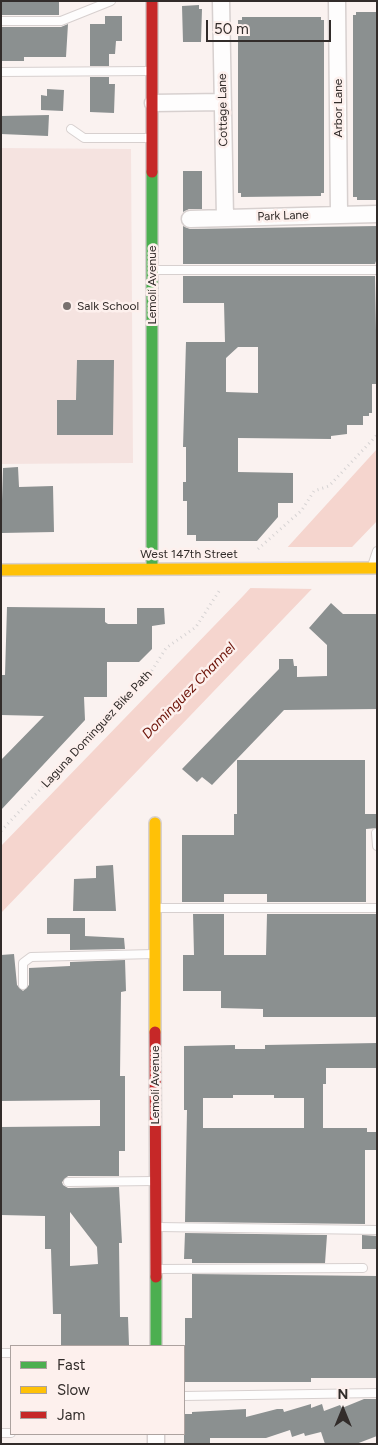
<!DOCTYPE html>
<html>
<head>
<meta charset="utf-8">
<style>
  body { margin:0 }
  #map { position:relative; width:378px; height:1445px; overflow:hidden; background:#faf2f0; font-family:Figtree,sans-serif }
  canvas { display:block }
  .frame { position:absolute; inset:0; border:2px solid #322c2a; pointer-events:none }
  .legend { position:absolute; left:10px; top:1345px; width:175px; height:90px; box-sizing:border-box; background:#fdf0ed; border:1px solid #aca29f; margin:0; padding:6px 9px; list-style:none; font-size:15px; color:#322c2a }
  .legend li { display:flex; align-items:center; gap:10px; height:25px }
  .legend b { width:25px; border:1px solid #aca29f }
  .north { position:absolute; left:318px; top:1385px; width:50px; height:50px; -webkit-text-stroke:4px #fdf0ed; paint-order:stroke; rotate:0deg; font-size:14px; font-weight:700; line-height:20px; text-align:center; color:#322c2a }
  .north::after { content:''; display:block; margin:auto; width:18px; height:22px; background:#322c2a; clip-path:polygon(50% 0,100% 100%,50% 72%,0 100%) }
  .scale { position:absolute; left:206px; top:20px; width:125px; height:22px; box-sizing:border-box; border:2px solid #322c2a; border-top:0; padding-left:6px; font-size:15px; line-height:18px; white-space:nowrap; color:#322c2a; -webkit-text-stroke:4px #fdf0ed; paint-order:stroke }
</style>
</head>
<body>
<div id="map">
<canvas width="378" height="1445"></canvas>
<div class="frame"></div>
<ul class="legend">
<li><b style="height:6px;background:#4caf50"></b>Fast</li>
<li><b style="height:6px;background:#ffc107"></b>Slow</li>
<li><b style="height:6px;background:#c62828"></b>Jam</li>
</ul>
<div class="north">N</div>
<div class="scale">50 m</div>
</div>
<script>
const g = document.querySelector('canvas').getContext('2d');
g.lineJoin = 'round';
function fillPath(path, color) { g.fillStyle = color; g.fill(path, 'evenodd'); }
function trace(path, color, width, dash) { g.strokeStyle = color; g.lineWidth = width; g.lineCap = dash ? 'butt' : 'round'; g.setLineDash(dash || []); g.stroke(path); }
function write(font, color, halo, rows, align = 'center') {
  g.font = font + ' Figtree,sans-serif'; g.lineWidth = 5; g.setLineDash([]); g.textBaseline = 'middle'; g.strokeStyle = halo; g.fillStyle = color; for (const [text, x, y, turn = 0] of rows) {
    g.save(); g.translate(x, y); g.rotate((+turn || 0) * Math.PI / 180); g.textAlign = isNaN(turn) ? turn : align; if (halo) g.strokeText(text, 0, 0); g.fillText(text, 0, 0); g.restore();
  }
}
fillPath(new Path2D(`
  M1 148 131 149 133 463 1 464Z`), '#f5e3e0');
fillPath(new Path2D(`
  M377 449V521L1 913V846L244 595Z`), '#f5d5ce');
fillPath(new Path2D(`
  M284 547H355L315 589 248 588Z`), '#faf2f0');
fillPath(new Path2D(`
  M1 1H59V15H1Z
  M199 5V9H202L201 42H183L182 6Z
  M356 12H377V200H357V197H353V15H356Z
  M105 16H122V41H116L115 54H109V66H90V24H105Z
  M242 17H321V20H324V193H321V196L241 197V193H238V20H242Z
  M68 24 66 57H24V61H1V27H61Z
  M90 77H109V84H115L114 113 90 112Z
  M47 89 64 90 63 111 41 110V95L47 96Z
  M49 115 48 136 1 134V116Z
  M183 171H202V209H189L183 212Z
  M183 226 190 229 377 226V258L375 264H183Z
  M183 276H375L377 384H372V413H369V416H363V425H347V434L331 436V439L238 438V472L293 473V503H278V517L257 541H196V535H187V501H183V482H186V447H183L186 342H225L224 303H183ZM238 347H258V393L226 392V358Z
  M77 360H114L113 435H57V400H76Z
  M18 467 19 487 53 486 54 532 1 533 3 468Z
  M331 603 343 614H377V709L284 710 212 785 202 777 197 782 182 769 279 669V659H293L294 666H297V677L327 676V645L309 628Z
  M7 607 105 608V622L108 624H137V608H164L165 624 152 626V649L139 662H107V697H84L85 720 1 810V760L44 716 1 715V675H5Z
  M237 760H365V814H377V828L366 829V902H267V894H224V902H182V835H234V814H237Z
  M113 865 116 911H73L74 879 96 878V866Z
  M193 914H224V955H266L267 914H377V1017H263V1009L221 1008V991H183V955H194Z
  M47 918H85V936L124 938 125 949 70 950V934H47Z
  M14 954 17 985 23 991 29 985V968L70 966V962L125 960 126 991 121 992 120 1076H125V1151H119V1176H68L62 1182 63 1185 68 1188 119 1187 122 1243H119L120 1317H128L129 1345H61V1314H53L51 1249H45V1216L1 1215V1127L100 1126V1100L1 1101V955ZM70 1212 97 1247 98 1264 70 1266Z
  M377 1043V1068H326V1084H323V1128H367V1132H377V1150H365V1224L185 1222 187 1110H184V1046L235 1045V1049H265V1045ZM233 1095H274V1098H304V1128H203V1098H233Z
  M185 1233 327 1235 325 1263H192V1259H184Z
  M362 1235 377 1236V1249H362Z
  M192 1274 377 1276V1378H311V1382H185V1318H192Z
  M364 1399H377V1436L356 1444H325L321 1432 305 1436 304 1433 292 1437 290 1430 266 1438H210V1444H184V1414H192V1412L246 1409V1417L277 1409H283L284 1412 311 1404V1408L322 1404 324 1411 340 1405 342 1408Z`), '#8b9090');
const lane = new Path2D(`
  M1 21H61L111 1
  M1 72 150 71
  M71 129 84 138H149
  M154 270H377
  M372 566 377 551
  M376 833 377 846
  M157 908H377
  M23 985V963L31 957 154 954
  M68 1182 154 1181
  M158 1227 377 1230
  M158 1269 363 1268
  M1 1353H11
  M184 1396 377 1393
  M1 1433H11`);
const street = new Path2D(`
  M221 1 225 218
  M337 1 339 215
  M153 103 223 102
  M190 219 377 214
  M156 1434V1444`);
const fast = new Path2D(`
  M152 172V568
  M156 1277V1346`);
const slow = new Path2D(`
  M1 570 377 568
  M155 823V1032`);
const jam = new Path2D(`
  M152 1V172
  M155 1032 156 1277`);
trace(lane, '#d7d0cf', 10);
trace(street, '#d7d0cf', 19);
trace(fast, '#d7d0cf', 14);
trace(slow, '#d7d0cf', 14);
trace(jam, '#d7d0cf', 14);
trace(new Path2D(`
  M258 549 302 510 314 491 329 486 377 435
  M1 831 151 672 166 648 196 627 221 588`), '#d6d3d3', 3, [1, 4]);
trace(lane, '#fefdfd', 8);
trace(street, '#fefdfd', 16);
trace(fast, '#4caf50', 11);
trace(slow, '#ffc107', 11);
trace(jam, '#c62828', 11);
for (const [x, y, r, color] of [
  [67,306,5,"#78716f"]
]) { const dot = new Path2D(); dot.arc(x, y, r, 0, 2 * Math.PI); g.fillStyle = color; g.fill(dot); trace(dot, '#fdf0ed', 2); }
write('12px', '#322c2a', '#fdf0ed', [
  ["Arbor Lane",338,108,-90],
  ["Cottage Lane",223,110,-91],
  ["Park Lane",283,216,-2],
  ["Lemoli Avenue",152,285,-90],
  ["West 147th Street",189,554],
  ["Laguna Dominguez Bike Path",97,729,-47],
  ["Lemoli Avenue",155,1085,-90]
]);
write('12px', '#322c2a', '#fdf0ed', [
  ["Salk School",77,306]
], 'left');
write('italic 14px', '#6c1207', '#fdf0ed', [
  ["Dominguez Channel",189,691,-46]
]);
</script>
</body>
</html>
